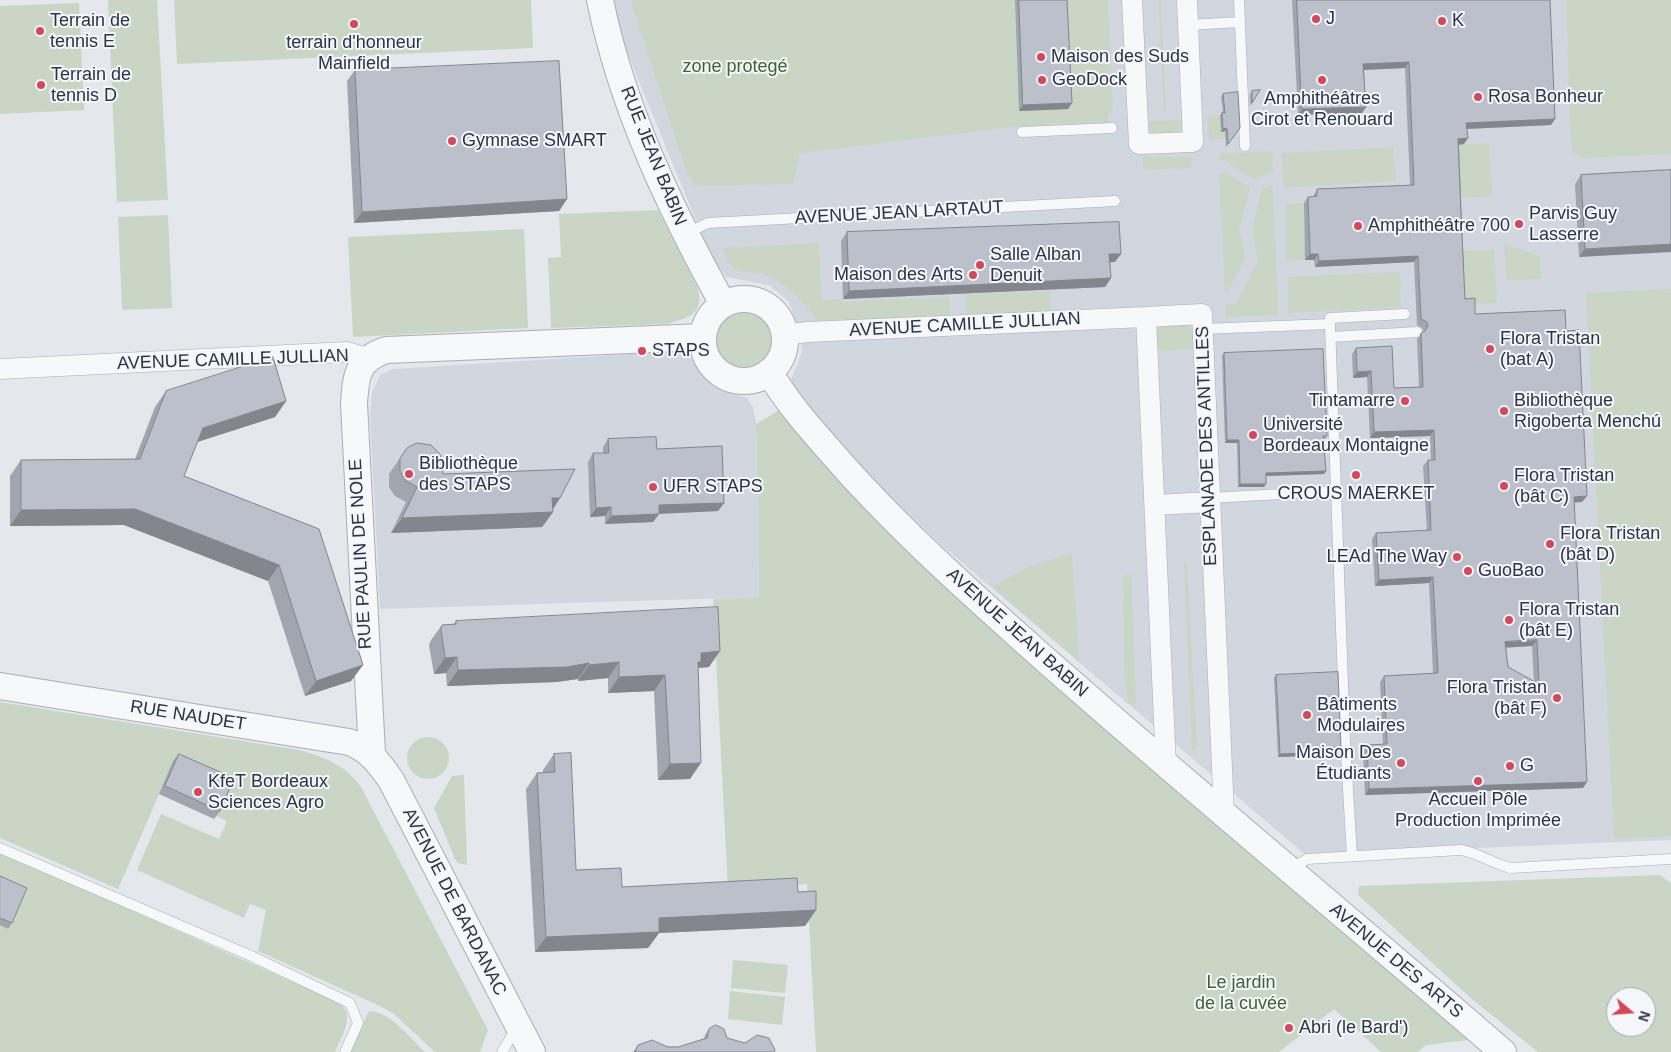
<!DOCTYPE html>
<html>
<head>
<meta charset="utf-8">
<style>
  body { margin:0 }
  #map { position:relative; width:1671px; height:1052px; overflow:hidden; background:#e4e7ec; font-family:Helvetica,sans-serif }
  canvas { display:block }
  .north { position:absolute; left:1606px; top:987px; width:50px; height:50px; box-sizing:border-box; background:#f4f6f9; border:1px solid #a4a8b1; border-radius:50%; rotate:108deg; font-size:14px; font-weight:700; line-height:20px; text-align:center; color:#2b3445 }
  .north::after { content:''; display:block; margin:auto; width:18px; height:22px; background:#d1495b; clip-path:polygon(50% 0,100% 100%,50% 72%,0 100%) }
</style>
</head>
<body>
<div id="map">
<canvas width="1671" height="1052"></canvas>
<div class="north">N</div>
</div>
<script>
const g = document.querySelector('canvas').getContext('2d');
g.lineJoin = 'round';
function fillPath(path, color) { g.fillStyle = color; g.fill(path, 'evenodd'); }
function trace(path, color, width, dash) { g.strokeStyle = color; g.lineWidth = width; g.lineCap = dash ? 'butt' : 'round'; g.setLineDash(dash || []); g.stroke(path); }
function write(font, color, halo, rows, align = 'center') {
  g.font = font + ' Helvetica,sans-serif'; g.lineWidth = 4; g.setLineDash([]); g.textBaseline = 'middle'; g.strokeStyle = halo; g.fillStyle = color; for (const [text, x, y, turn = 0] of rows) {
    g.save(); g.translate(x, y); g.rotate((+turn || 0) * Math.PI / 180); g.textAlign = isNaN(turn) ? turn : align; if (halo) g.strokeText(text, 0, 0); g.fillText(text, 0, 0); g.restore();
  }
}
fillPath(new Path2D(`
  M611 0H1671V840L1306 855 939 543 870 476 799 394 791 380 802 352 800 330 788 301 769 285 726 277 709 252 613 18Z
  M681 351 688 353 700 372 713 386 723 391 747 398 753 407 756 424 759 597 380 609 370 416 372 392 381 374 393 369Z`), '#d2d6de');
fillPath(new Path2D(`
  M108 0H157L168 200 117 202Z
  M174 0H531L533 48 177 64Z
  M632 0H1015L1020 111 1063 0H1108L1113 113 1108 114V122L1020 126 800 153 793 184 695 186 685 167 632 5Z
  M1158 0H1161L1166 111 1164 112Z
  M1566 0H1671V154L1583 158 1573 153 1570 124Z
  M79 3 84 110 0 114V6Z
  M1220 115 1221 131H1236V138L1209 140 1208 116Z
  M1188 120 1185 131 1175 137 1148 134 1141 121Z
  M1489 143 1492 196 1460 198 1458 145Z
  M1393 147 1396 181 1284 188 1282 153Z
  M1272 151 1273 172 1253 179 1225 160H1219V154Z
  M1143 157H1191L1192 168 1143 170Z
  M1219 173H1226L1250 188 1239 228 1245 258 1229 291 1225 293Z
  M1273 185 1278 315 1225 317 1226 304H1236L1258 261 1252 229 1262 189Z
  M1304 203 1305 260 1286 261 1285 204Z
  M658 210 698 289C704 317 687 317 667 324L551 328 548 258 561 257 559 214Z
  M168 215 172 308 124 310 122 308 118 217Z
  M524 229 528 328 353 337 348 237Z
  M819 243 821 300 842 299 844 302 949 297 950 316 815 321V316C801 299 782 280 760 273 752 271 741 274 734 268 728 264 725 255 722 248Z
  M1504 244 1540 256 1541 279 1507 280Z
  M1494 250 1497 303 1465 305 1463 251Z
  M1400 272 1401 307 1288 313V277Z
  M1671 289V836L1614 839 1586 293Z
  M1050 291 1051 311 966 314 965 294Z
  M715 339a29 29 0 1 1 58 0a29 29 0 1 1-58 0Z
  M1187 324 1196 335 1197 349 1151 351V336L1158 325Z
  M781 409 1460 1032 1468 1040 1426 1045 1418 1052H1381L1334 1009 1279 1052H816L807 884 728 890 713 599 759 597 756 424Z
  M1072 553 1079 662 993 587 1026 568Z
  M1187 563 1197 749 1192 750 1184 564Z
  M1123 575H1131L1136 706 1129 704 1125 680Z
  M0 702 299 750C325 757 345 765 361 787L488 1030 480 1052H435L394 1014 382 1007 258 951 266 910 250 904 244 918 137 870 161 814 219 839 227 821 216 816 173 762 118 889 0 838Z
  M407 758a21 21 0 1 1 42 0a21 21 0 1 1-42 0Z
  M464 775 467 865 458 863 455 859 434 808 452 776Z
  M0 852 338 1002C357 1014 341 1037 335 1052H0Z
  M1660 875 1671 883V1052H1538L1473 1000 1358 895 1359 886ZM1616 997H1646V1027H1616Z
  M733 960 788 965 785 993 731 988Z
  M730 991 785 997 782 1025 728 1019Z
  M369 1011C390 1011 411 1039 425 1052H350Z`), '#c9d6c5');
const service = new Path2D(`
  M1239 0 1245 146
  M1188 25 1240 22
  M1022 132 1112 128
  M687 233 708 223 1115 201
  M1330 324 1345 739 1352 856
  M1202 329 1330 324V318L1405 314
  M1331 337 1417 332
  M1209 498 1337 491
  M0 848 249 955 350 1003 358 1023 345 1052
  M1291 869 1307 859 1461 850C1479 853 1493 864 1511 868L1671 859
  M502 1052 517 1027`);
const minor = new Path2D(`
  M1132 0 1139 144 1193 142 1187 0
  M784 335 808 332 1146 317
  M0 369 347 352 368 358
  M1156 505 1210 502
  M1166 767 1146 317 1202 314 1224 813`);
const tertiary = new Path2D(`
  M600 0C622 108 670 208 723 304
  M703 340a41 41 0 1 1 82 0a41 41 0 1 1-82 0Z
  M769 372C787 402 808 426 831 452 889 519 955 579 1021 638 1179 779 1343 913 1503 1052
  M0 686 349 742C369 749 379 763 391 780L532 1052
  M372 754 354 403C356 375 357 360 386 350L703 337`);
trace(service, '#a9aeb7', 11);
trace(minor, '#a9aeb7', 21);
trace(tertiary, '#a9aeb7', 28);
trace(service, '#f7f8fa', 10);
trace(minor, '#f7f8fa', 20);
trace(tertiary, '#f7f8fa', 26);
fillPath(new Path2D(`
  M1015 0H1067L1068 109 1019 111Z
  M1292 0H1550L1551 125 1467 129 1464 144 1459 145 1465 299 1475 314 1566 331 1582 502H1574L1583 788 1365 795 1363 751 1367 745 1383 744 1380 682 1384 676 1433 673 1429 583 1375 586 1372 539 1376 533 1427 531 1423 466 1428 460H1431L1430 436 1370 438 1367 377 1353 378 1352 354 1356 348 1394 388 1419 387 1417 339 1421 333 1424 332 1422 328 1417 325 1414 262 1315 267 1314 260H1305L1304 203 1308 197H1313L1317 189 1410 185 1405 68 1364 70 1366 107 1362 113 1298 115ZM1532 646 1534 682 1508 667 1506 647Z
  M355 70 567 199 559 211 354 223 347 81Z
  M1260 90 1250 106V94L1252 91Z
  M1223 94 1240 128 1226 147 1225 131 1221 132 1220 115 1223 112 1221 97Z
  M1671 170 1579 257 1575 184 1581 175Z
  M847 232 1115 262H1110L1111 278 1105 287 843 299 841 241Z
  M1224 353 1327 436 1325 439H1324L1326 471 1324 474 1266 476 1264 487H1238L1237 443H1225L1222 355Z
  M166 391 286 401 275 417 197 442 184 476 319 529 363 665 351 681 305 696 268 581 124 525 10 526V476L21 460 135 459 155 407Z
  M608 439 657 449 724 503 718 511 659 514 653 522 605 524V516L590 517 588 462 593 453H603V447Z
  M407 448 443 474 560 498 553 509V512L542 527 391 533 406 502 395 496 389 487V474Z
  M456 621 709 667 698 668 690 779 658 780 654 691 608 693V678L578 681V679L556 682 447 686 446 673 434 674 429 645 431 640 442 625 454 624Z
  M1276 675 1341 747 1339 750 1305 751 1303 756 1278 757 1274 678Z
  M179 754 220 811 214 819 159 794 173 761Z
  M554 754 576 870 622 887 798 892 816 910 805 926 659 933 648 948 535 952 526 789 537 773H543V770Z
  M0 876 12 923 8 929 0 925Z
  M709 1029 727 1038 774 1052H633L638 1045 678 1047 704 1039 705 1035Z`), '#a1a5ae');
fillPath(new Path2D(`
  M1409 62 1405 68 1359 70 1363 64Z
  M1072 103 1068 109 1019 111 1023 105Z
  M1366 107 1362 113 1298 115 1302 109Z
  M1555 119 1551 125 1462 129 1466 123Z
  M1227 128 1225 131 1221 132 1223 129Z
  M1468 138 1464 144 1454 145 1458 139Z
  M567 199 559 211 354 223 362 212Z
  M1671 244V252L1579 257 1585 249Z
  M1109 254H1121L1115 262 1103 263Z
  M1310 254H1318L1314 260H1305Z
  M1418 256 1414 262 1315 267 1319 261Z
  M1111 278 1105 287 843 299 849 291Z
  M1371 371 1367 377 1353 378 1357 372Z
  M286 401 275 417 191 444 203 428Z
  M1434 430 1430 436 1370 438 1374 432Z
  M1227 440H1239L1237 443H1225Z
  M1326 471 1324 474 1264 476 1266 473Z
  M1240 484H1266L1264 487H1238Z
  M1587 496 1582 502 1569 503 1574 497Z
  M552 498H560L551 512H553L542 527 391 533 402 518Z
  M724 503 718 511 653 514 659 505Z
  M611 507 605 516 590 517 596 508Z
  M135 509 279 565 268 581 124 525 10 526 21 510Z
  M659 514 653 522 605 524 611 516Z
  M1433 577 1429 583 1375 586 1379 580Z
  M1537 640 1532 646 1501 648 1505 642Z
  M720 651 709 667 697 668 690 678 701 653Z
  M457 657 446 673 434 674 445 658Z
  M619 662 608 678 578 681 589 665Z
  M589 663 578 679 556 682 447 686 458 670Z
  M363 665 351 681 305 696 316 681Z
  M665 675 654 691 608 693 619 677Z
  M1341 747 1339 750 1303 751 1305 748Z
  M1305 753 1303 756 1278 757 1280 754Z
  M701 763 690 779 658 780 670 764Z
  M1587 782 1583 788 1365 795 1369 789Z
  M816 910 805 926 659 933 648 948 535 952 546 937 659 918Z`), '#83868d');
const building = new Path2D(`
  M1019 0H1067L1072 103 1023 105Z
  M1297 0H1550L1555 119 1466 123 1468 138 1458 139 1461 214 1465 299 1475 298V314L1565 310 1566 331 1579 330 1587 496 1574 497 1587 782 1369 789 1367 745 1387 744 1384 676 1438 673 1433 577 1379 580 1376 533 1431 530 1428 460H1435L1434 430 1374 432 1371 371 1357 372 1356 348 1392 346 1394 388 1423 387 1421 333 1425 331 1428 326 1427 322 1421 319 1418 256 1319 261 1318 254H1310L1308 197 1317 196V189L1414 185 1409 62 1363 64 1366 107 1302 109ZM1537 640 1539 684 1508 667 1505 642Z
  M559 61 567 199 362 212 355 70Z
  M1260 90 1252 103V91Z
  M1238 92 1240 128 1228 144 1227 128 1223 129 1222 112 1225 113 1223 94Z
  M1671 170V244L1585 249 1581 175Z
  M1119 222 1121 254H1109L1111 278 849 291 847 232Z
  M1323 349 1327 436H1323L1326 471 1266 473V484H1240L1239 440H1227L1224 353Z
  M273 357 286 401 203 428 184 476 319 529 363 665 316 681 279 565 135 509 21 510V460L140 459 166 391Z
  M656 437 657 449 722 446 724 503 659 505V514L611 516V507L596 508 593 453H609L608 439Z
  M417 443 431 445 440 454 443 474 575 469 560 498H552L553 512 402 518 417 487 406 481 400 471V458L407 448Z
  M718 607 720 651 701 653V662H698L701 763 670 764 665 675 619 677V662L589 665V663L567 667 458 670 457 657 445 658 441 629 442 625 456 624V621Z
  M1338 672 1341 747 1305 748V753L1280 754 1276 675Z
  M571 753 576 870 621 868 622 887 797 878 798 892 816 891V910L659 918V932L546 937 537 773 555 772 554 754Z
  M179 754 234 778 220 811 165 786Z
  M0 876 27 888 12 923 0 918Z
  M716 1025 724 1029 727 1038 745 1043 757 1035 769 1038 775 1050 774 1052H635L638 1045 652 1040 668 1047H678L707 1038 709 1029Z`);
fillPath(building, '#bbc0ca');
trace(building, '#83868d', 1);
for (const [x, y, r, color] of [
  [1316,19,5,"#d1495b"],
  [1442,21,5,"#d1495b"],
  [354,24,5,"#d1495b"],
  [40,31,5,"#d1495b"],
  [1041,57,5,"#d1495b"],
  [1042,80,5,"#d1495b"],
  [1322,80,5,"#d1495b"],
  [41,85,5,"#d1495b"],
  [1478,97,5,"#d1495b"],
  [452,141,5,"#d1495b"],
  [1519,224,5,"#d1495b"],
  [1358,226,5,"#d1495b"],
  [980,265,5,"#d1495b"],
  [973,275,5,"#d1495b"],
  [1490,349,5,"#d1495b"],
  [642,351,5,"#d1495b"],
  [1405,401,5,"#d1495b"],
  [1504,411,5,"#d1495b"],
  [1253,435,5,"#d1495b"],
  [409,474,5,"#d1495b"],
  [1356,475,5,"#d1495b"],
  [1504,486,5,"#d1495b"],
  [653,487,5,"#d1495b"],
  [1550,544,5,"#d1495b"],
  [1457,557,5,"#d1495b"],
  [1468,571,5,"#d1495b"],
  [1509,620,5,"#d1495b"],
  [1557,698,5,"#d1495b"],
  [1307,715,5,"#d1495b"],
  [1401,763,5,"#d1495b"],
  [1510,766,5,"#d1495b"],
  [1478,781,5,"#d1495b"],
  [198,792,5,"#d1495b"],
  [1289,1028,5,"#d1495b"]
]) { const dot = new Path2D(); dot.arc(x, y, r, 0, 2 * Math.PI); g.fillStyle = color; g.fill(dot); trace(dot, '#f4f6f9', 2); }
write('18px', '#2b3445', '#f4f6f9', [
  ["J",1326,19],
  ["Terrain de",50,21],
  ["tennis E",50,42],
  ["K",1452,21],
  ["terrain d'honneur",354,43,"center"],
  ["Mainfield",354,64,"center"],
  ["Maison des Suds",1051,57],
  ["Terrain de",51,75],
  ["tennis D",51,96],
  ["GeoDock",1052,80],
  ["Rosa Bonheur",1488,97],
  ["Amphithéâtres",1322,99,"center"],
  ["Cirot et Renouard",1322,120,"center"],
  ["Gymnase SMART",462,141],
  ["Parvis Guy",1529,214],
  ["Lasserre",1529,235],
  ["Amphithéâtre 700",1368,226],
  ["Salle Alban",990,255],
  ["Denuit",990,276],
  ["Maison des Arts",963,275,"right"],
  ["Flora Tristan",1500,339],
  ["(bat A)",1500,360],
  ["STAPS",652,351],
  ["Tintamarre",1395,401,"right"],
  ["Bibliothèque",1514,401],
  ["Rigoberta Menchú",1514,422],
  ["Université",1263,425],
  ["Bordeaux Montaigne",1263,446],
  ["Bibliothèque",419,464],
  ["des STAPS",419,485],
  ["Flora Tristan",1514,476],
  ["(bât C)",1514,497],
  ["UFR STAPS",663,487],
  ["CROUS MAERKET",1356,494,"center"],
  ["Flora Tristan",1560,534],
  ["(bât D)",1560,555],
  ["LEAd The Way",1447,557,"right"],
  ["GuoBao",1478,571],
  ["Flora Tristan",1519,610],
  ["(bât E)",1519,631],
  ["Flora Tristan",1547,688,"right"],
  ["(bât F)",1547,709,"right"],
  ["Bâtiments",1317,705],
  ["Modulaires",1317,726],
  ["Maison Des",1391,753,"right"],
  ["Étudiants",1391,774,"right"],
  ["G",1520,766],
  ["KfeT Bordeaux",208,782],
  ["Sciences Agro",208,803],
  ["Accueil Pôle",1478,800,"center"],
  ["Production Imprimée",1478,821,"center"],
  ["Abri (le Bard')",1299,1028]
], 'left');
write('18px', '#3f6138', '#f4f6f9', [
  ["zone protegé",735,67],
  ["Le jardin",1241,983],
  ["de la cuvée",1241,1004]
]);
write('18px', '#2b3445', '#f4f6f9', [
  ["RUE JEAN BABIN",653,156,68],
  ["AVENUE JEAN LARTAUT",899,213,-3],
  ["AVENUE CAMILLE JULLIAN",965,325,-3],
  ["AVENUE CAMILLE JULLIAN",233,360,-2],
  ["ESPLANADE DES ANTILLES",1207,446,-92],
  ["RUE PAULIN DE NOLE",361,554,-93],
  ["AVENUE JEAN BABIN",1017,633,42],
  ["RUE NAUDET",188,716,9],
  ["AVENUE DE BARDANAC",454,902,63],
  ["AVENUE DES ARTS",1396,961,40]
]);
</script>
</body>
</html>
